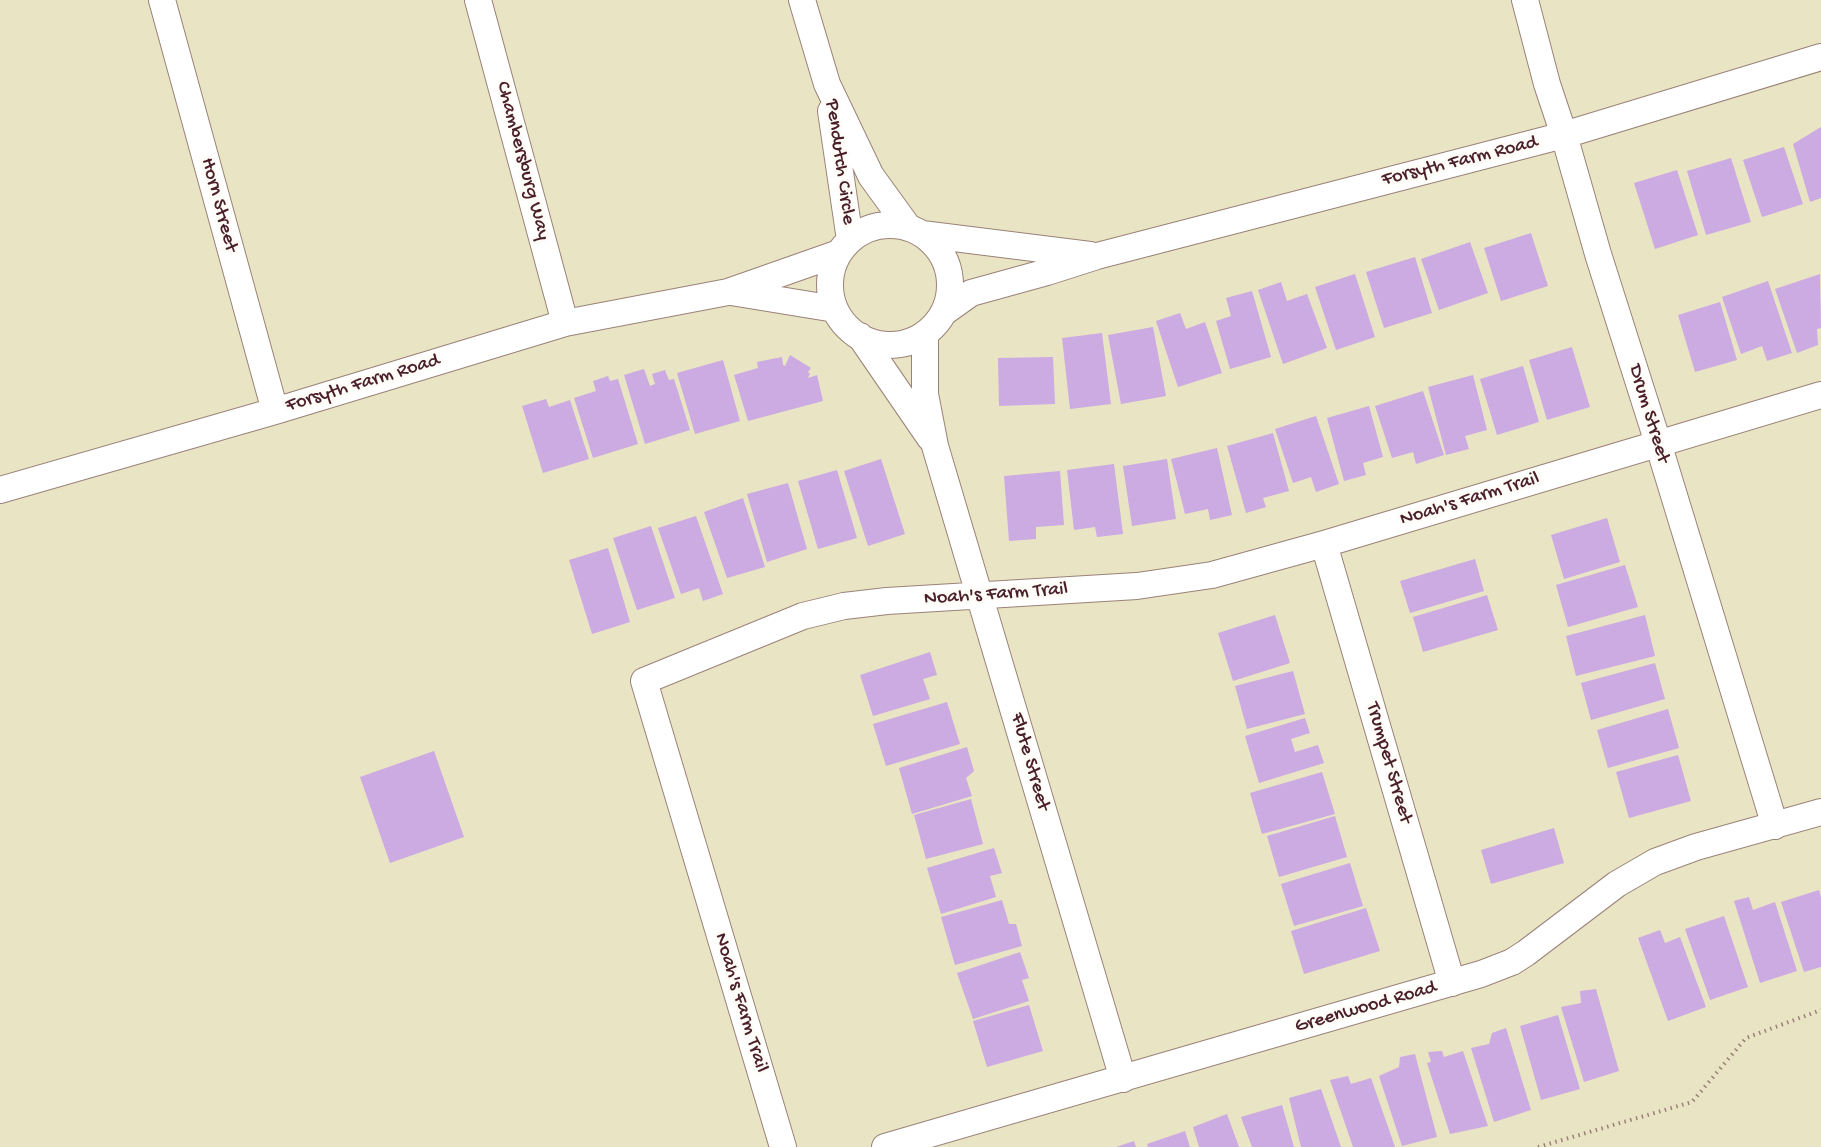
<!DOCTYPE html>
<html>
<head>
<meta charset="utf-8">
<style>
  body { margin:0 }
  canvas { display:block; background:#e9e4c4 }
</style>
</head>
<body>
<canvas width="1821" height="1147"></canvas>
<script>
const g = document.querySelector('canvas').getContext('2d');
g.lineJoin = 'round';
function fillPath(path, color) { g.fillStyle = color; g.fill(path, 'evenodd'); }
function trace(path, color, width, dash) { g.strokeStyle = color; g.lineWidth = width; g.lineCap = dash ? 'butt' : 'round'; g.setLineDash(dash || []); g.stroke(path); }
function write(font, color, halo, rows, align = 'center') {
  g.font = font + ' "Gochi Hand",sans-serif'; g.lineWidth = 6; g.setLineDash([]); g.textBaseline = 'middle'; g.strokeStyle = halo; g.fillStyle = color; for (const [text, x, y, turn = 0] of rows) {
    g.save(); g.translate(x, y); g.rotate((+turn || 0) * Math.PI / 180); g.textAlign = isNaN(turn) ? turn : align; if (halo) g.strokeText(text, 0, 0); g.fillText(text, 0, 0); g.restore();
  }
}
fillPath(new Path2D(`
  M1821 127V198L1810 202 1793 144Z
  M1784 147 1803 204 1762 217 1743 160Z
  M1731 158 1751 222 1706 235 1687 171Z
  M1677 170 1698 235 1655 249 1634 183Z
  M1531 233 1548 286 1501 301 1484 248Z
  M1470 242 1488 293 1439 310 1421 259Z
  M1415 257 1432 313 1384 328 1366 272Z
  M1355 274 1375 337 1336 350 1315 287Z
  M1820 274 1821 328 1817 329 1818 345 1797 353 1775 289Z
  M1768 281 1792 353 1767 361 1762 346 1741 354 1722 297Z
  M1281 282 1287 301 1307 294 1327 348 1283 364 1258 290Z
  M1252 291 1271 357 1230 369 1216 321 1231 316 1226 298Z
  M1720 302 1737 360 1695 372 1678 315Z
  M1180 313 1186 329 1205 322 1222 373 1178 387 1156 321Z
  M1153 327 1166 396 1121 404 1108 335Z
  M1102 333 1111 404 1070 409 1062 338Z
  M1572 347 1590 407 1547 420 1529 360Z
  M790 355 811 368 808 372 810 374 808 378 817 375 823 401 748 421 734 375 758 368 757 362 782 357 783 365 785 366Z
  M1053 357 1055 404 999 406 998 358Z
  M723 360 740 421 695 434 677 373Z
  M1523 366 1539 422 1497 435 1480 379Z
  M644 369 650 386 655 384 652 374 665 370 669 380 674 379 690 430 645 444 624 375Z
  M1473 375 1487 430 1465 436 1469 449 1446 455 1428 387Z
  M608 376 610 381 618 379 638 444 593 458 574 398 596 391 593 381Z
  M1423 391 1444 455 1416 464 1413 452 1392 458 1375 406Z
  M546 399 549 407 570 400 589 459 543 473 522 406Z
  M1369 406 1383 457 1363 463 1366 475 1344 481 1327 418Z
  M1316 416 1339 484 1316 492 1311 477 1293 483 1275 429Z
  M1273 433 1289 491 1263 498 1266 507 1246 513 1227 446Z
  M1217 448 1232 515 1210 520 1208 509 1185 514 1171 459Z
  M881 459 905 534 868 546 844 471Z
  M1167 459 1176 519 1132 526 1123 466Z
  M1114 464 1123 534 1097 537 1095 527 1074 530 1067 470Z
  M837 470 857 538 818 549 798 481Z
  M1060 471 1064 525 1036 527V539L1009 541 1004 476Z
  M788 483 807 549 767 562 747 494Z
  M743 498 765 567 727 578 704 512Z
  M696 516 723 594 703 601 699 588 681 594 658 528Z
  M1607 518 1620 562 1564 579 1551 535Z
  M651 526 675 598 637 610 613 538Z
  M608 548 630 622 592 634 569 560Z
  M1475 559 1484 591 1410 613 1400 581Z
  M1625 565 1638 607 1568 627 1556 585Z
  M1487 595 1498 630 1423 652 1413 617Z
  M1275 615 1290 663 1233 681 1218 633Z
  M1645 615 1655 656 1576 676 1566 636Z
  M930 652 937 675 923 679 930 699 873 716 860 675Z
  M1655 663 1665 699 1591 720 1581 683Z
  M1293 671 1305 714 1247 729 1235 686Z
  M947 702 960 744 886 766 873 724Z
  M1668 709 1679 748 1608 768 1597 730Z
  M1305 718 1310 733 1291 739 1295 752 1318 745 1324 763 1259 783 1245 736Z
  M967 747 974 771 966 778 972 796 912 814 899 768Z
  M434 751 464 837 390 863 360 777Z
  M1678 755 1691 801 1629 818 1616 772Z
  M1322 772 1335 814 1262 834 1250 793Z
  M971 799 983 844 926 859 914 815Z
  M1335 816 1347 857 1279 877 1267 836Z
  M1554 828 1564 863 1491 884 1481 850Z
  M994 848 1002 873 990 876 996 897 941 914 927 868Z
  M1350 863 1363 906 1294 926 1281 884Z
  M1819 890 1821 897V967L1804 972 1781 902Z
  M1749 897 1753 910 1775 902 1797 971 1760 983 1734 901Z
  M1002 900 1009 924H1016L1022 946 955 965 941 917Z
  M1366 908 1380 951 1304 974 1291 931Z
  M1724 916 1748 987 1710 1000 1685 929Z
  M1660 930 1665 943 1680 937 1706 1007 1668 1021 1638 938Z
  M1020 952 1029 978 1022 980 1029 1001 973 1019 957 973Z
  M1596 989 1619 1071 1584 1082 1561 1007 1581 1003 1580 991Z
  M1029 1005 1043 1051 987 1067 973 1021Z
  M1558 1015 1580 1089 1541 1100 1520 1026Z
  M1506 1028 1531 1110 1494 1122 1471 1048 1489 1044 1492 1033Z
  M1442 1051 1444 1057 1463 1051 1488 1126 1450 1134 1427 1063 1431 1062 1428 1052Z
  M1415 1054 1437 1137 1402 1146 1379 1076 1399 1067 1400 1057Z
  M1348 1076 1351 1084 1371 1078 1395 1147H1353L1330 1080Z
  M1321 1089 1341 1147H1301L1289 1098Z
  M1282 1105 1294 1147H1252L1241 1117Z
  M1227 1114 1239 1147H1199L1193 1127Z
  M1185 1131 1190 1147H1148L1147 1144Z
  M1134 1141 1136 1147H1116Z`), '#ccaae2');
const street = new Path2D(`
  M162 0 275 411
  M478 0 565 323
  M802 0 827 84 871 176 908 227
  M1525 0 1547 84 1564 135 1598 254 1658 443 1775 826
  M831 111 850 240
  M830 285a60 60 0 1 1 120 0a60 60 0 1 1-120 0Z
  M922 234 1090 255
  M731 292 835 309
  M943 313 971 293 1047 272 1097 256 1564 135 1821 57
  M925 334V394L935 446 1123 1079
  M860 336 930 438
  M0 490 275 411 565 323 728 292 839 253
  M1324 544 1452 983
  M783 1147 644 681 803 616 844 606 887 601 1137 586 1212 575 1324 544 1821 395
  M885 1147 1481 974 1512 962 1526 953 1617 884 1655 862 1696 847 1821 812`);
trace(street, '#9a8278', 28);
trace(new Path2D(`
  M1538 1147 1692 1102 1746 1038 1821 1010`), '#9a8278', 4, [1.5, 4.5]);
trace(street, '#fff', 26);
write('20px', '#4a1f2b', '#fdfcf7', [
  ["Chambersburg Way",522,161,75],
  ["Pendutch Circle",839,162,82],
  ["Forsyth Farm Road",1460,162,-14],
  ["Horn Street",218,205,75],
  ["Forsyth Farm Road",363,384,-17],
  ["Drum Street",1648,414,73],
  ["Noah's Farm Trail",1470,500,-17],
  ["Noah's Farm Trail",996,595,-4],
  ["Flute Street",1029,762,74],
  ["Trumpet Street",1388,763,74],
  ["Noah's Farm Trail",740,1003,73],
  ["Greenwood Road",1366,1008,-16]
]);
</script>
</body>
</html>
